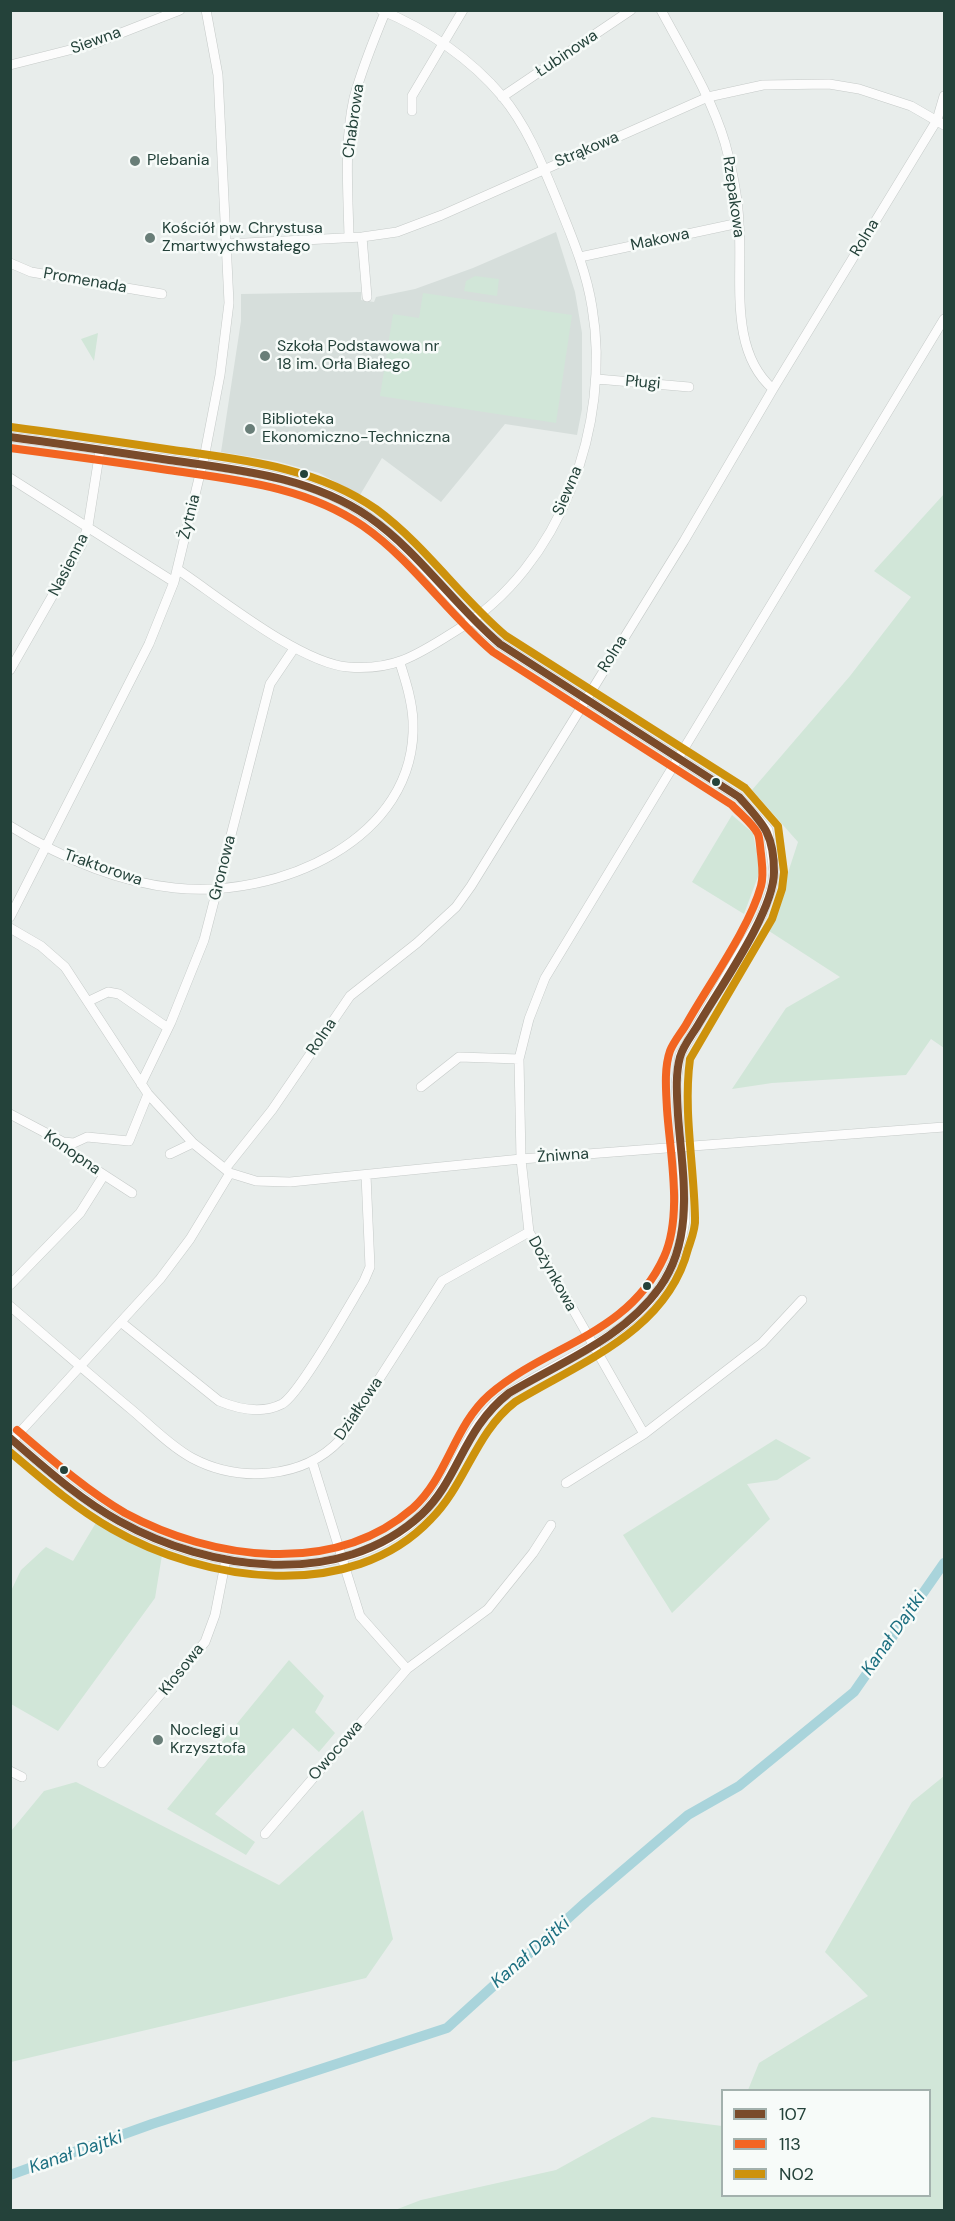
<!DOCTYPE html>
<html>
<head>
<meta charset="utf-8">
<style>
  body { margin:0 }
  #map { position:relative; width:955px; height:2221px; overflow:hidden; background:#e8edeb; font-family:"DM Sans",sans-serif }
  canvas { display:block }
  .frame { position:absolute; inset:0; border:12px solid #24423a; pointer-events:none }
  .legend { position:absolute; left:721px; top:2089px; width:210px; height:108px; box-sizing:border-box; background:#f7fbf9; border:2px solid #a3b1ad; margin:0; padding:8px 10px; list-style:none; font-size:18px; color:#24423a }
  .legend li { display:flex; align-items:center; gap:12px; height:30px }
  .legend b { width:30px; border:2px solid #a3b1ad }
</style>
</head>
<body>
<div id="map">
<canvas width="955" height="2221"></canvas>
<div class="frame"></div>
<ul class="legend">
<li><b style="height:8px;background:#7a4b2a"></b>107</li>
<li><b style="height:8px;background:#f26522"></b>113</li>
<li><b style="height:8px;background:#cd920c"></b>N02</li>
</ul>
</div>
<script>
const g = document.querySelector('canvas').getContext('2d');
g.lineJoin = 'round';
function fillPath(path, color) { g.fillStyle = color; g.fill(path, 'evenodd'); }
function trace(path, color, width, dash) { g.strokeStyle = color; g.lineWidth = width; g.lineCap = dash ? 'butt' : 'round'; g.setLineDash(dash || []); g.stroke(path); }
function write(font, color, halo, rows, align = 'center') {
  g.font = font + ' "DM Sans",sans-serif'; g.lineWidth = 5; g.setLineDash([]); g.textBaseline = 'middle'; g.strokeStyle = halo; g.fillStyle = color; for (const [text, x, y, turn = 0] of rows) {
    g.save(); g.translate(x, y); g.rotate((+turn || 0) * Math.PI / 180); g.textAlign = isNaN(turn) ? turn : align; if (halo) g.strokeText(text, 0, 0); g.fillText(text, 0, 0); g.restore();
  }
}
fillPath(new Path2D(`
  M556 232 575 292 582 333V409L577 435 505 424 441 502 382 458 360 495 319 473 276 461 221 452 241 321V294L361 292V300L374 302 376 297 415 289 473 268Z`), '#d6dedb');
fillPath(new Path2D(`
  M475 276 499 279 497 296 464 291 466 281Z
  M423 293 572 315 556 423 380 396 393 314 419 318Z
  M98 333 94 361 81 339Z
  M944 494V1048L931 1039 906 1075 772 1083 732 1089 786 1008 840 977 769 931 798 842 752 790 850 676 911 597 874 571Z
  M732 815 753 833 760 871 744 914 692 882Z
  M776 1439 811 1458 777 1480 747 1484 770 1519 672 1613 623 1535Z
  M97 1521 162 1555 155 1598 58 1731 11 1704V1591L21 1570 46 1547 73 1561Z
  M289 1660 324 1696 315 1712 335 1733 319 1752 293 1728 215 1814 255 1842 246 1855 167 1809Z
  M944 1776V2210H395L421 2200 556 2170 652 2117 722 2126V2196H930V2090H748L759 2063 868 1996 825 1952 912 1802Z
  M76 1782 279 1885 363 1810 393 1939 366 1978 11 2062V1831L44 1791Z`), '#d1e6d8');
trace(new Path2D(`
  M10 2175 152 2124 447 2028 586 1902 688 1815 739 1786 854 1692 944 1563`), '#a9d4db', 10);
const minor = new Path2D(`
  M661 10C684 53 711 96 725 143 732 169 738 197 739 224 743 278 728 350 773 389
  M10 65 93 44 180 10
  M502 97 631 10
  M412 111V96L463 10
  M349 237C348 191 344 143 354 98 362 68 374 39 386 10
  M362 237 367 297
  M226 244 362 237 397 232 442 215 708 97 763 85 829 84 859 89 911 106 944 125
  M580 257 739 223
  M10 263 31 272 162 294
  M597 379 689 387
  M10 437C64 444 119 452 172 460 241 470 312 475 370 518 419 554 452 607 500 644L739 797 768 830 774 872 772 887 762 915 680 1055 676 1084 685 1221C667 1328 588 1342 509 1393 464 1422 458 1477 423 1513 351 1587 219 1572 134 1529 89 1507 48 1470 10 1438
  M10 478 174 582
  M177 569C220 598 300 663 348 667 395 671 419 654 457 630 561 567 612 424 592 307 586 269 571 235 557 200 542 164 527 126 502 96 469 57 428 30 381 10
  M10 670 82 544 88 526 100 450
  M10 826C60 857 116 882 175 888 276 899 418 841 413 721 412 701 406 682 400 663
  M10 917 149 644 174 582 205 453 220 375 229 303 218 75 206 10
  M10 928 41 946 65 967 148 1094 193 1143 230 1173 256 1181 290 1182 521 1159 944 1127
  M89 1001 108 992 119 994 168 1028
  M141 1084 171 1022 204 940 270 684 293 650
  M421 1087 459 1057 519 1059
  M10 1114 63 1142 78 1158 132 1193
  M63 1142 74 1143 87 1137 129 1141 148 1094
  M170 1154 193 1143
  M225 1169 272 1110 350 996 417 943 456 907 471 886 684 541 773 389 937 120 944 96
  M10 1285 80 1213 104 1175
  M10 1306C51 1341 91 1376 132 1410 151 1426 170 1446 192 1458 239 1483 303 1479 340 1440L442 1281 529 1232
  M122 1323 219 1401C238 1409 262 1414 282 1404 300 1394 350 1304 364 1281L370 1267 366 1175
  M644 1434 762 1343 802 1300
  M10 1443 160 1279 190 1239 230 1173
  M312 1461 360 1616 407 1669
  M566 1483 644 1434 529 1232 521 1159 519 1059 529 1019 545 978 944 319
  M102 1763 205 1642 215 1615 226 1559
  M10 1771 22 1777
  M265 1834 407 1669 488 1609 533 1553 551 1525`);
trace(minor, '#c5cac8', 10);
trace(minor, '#fcfcfc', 9);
trace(new Path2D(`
  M10 437C63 444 116 452 169 460 238 470 309 476 369 517 419 552 454 605 500 644L739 797C763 824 774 833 774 872 774 912 719 989 698 1025 692 1035 683 1046 680 1057 675 1076 677 1096 678 1115 682 1173 696 1236 660 1287 624 1338 561 1362 509 1393 463 1429 459 1479 422 1514 340 1590 209 1571 119 1521 79 1499 45 1468 10 1438`), '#7a4b2a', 8);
trace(new Path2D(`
  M10 448C63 455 116 462 168 470 236 480 305 486 363 526 412 560 447 613 493 652L732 805C740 814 753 824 758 834 760 839 760 848 761 854 762 865 764 875 761 886 750 927 709 984 687 1023 682 1032 674 1041 670 1051 664 1068 666 1090 667 1109 670 1154 683 1215 664 1257 628 1336 548 1344 489 1395 454 1426 447 1478 413 1508 333 1577 212 1560 125 1513 86 1490 51 1459 17 1430`), '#f26522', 8);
trace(new Path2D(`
  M10 1452C43 1480 75 1508 112 1529 204 1582 351 1604 431 1519 466 1484 475 1433 515 1402 581 1362 667 1331 688 1249 691 1240 696 1228 695 1218 694 1165 683 1111 690 1059L772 919 782 889 784 872 778 826 745 788 506 636C460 597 425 545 376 509 316 467 244 460 173 450 119 442 65 434 11 427`), '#cd920c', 8);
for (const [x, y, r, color] of [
  [135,161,6,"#697e78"],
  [150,238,6,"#697e78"],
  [265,356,6,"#697e78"],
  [250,429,6,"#697e78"],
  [304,474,5,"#24423a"],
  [716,782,5,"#24423a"],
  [647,1286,5,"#24423a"],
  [64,1470,5,"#24423a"],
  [158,1740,6,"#697e78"]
]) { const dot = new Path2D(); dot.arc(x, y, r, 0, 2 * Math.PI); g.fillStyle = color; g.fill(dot); trace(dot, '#f7fbf9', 2); }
write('16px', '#24423a', '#f7fbf9', [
  ["Siewna",96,41,-20],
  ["Łubinowa",567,54,-34],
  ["Chabrowa",354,121,-82],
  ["Strąkowa",587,150,-23],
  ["Rzepakowa",733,197,82],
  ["Rolna",865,238,-59],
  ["Makowa",660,240,-12],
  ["Promenada",85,281,10],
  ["Pługi",643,383,5],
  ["Siewna",568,491,-67],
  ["Żytnia",190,517,-76],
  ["Nasienna",69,565,-63],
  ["Rolna",613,654,-58],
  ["Traktorowa",103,868,19],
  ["Gronowa",223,868,-76],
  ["Rolna",322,1037,-56],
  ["Konopna",72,1153,35],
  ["Żniwna",563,1156,-4],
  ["Dożynkowa",552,1274,61],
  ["Działkowa",359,1409,-56],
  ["Kłosowa",182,1670,-51],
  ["Owocowa",336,1751,-49]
]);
write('16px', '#24423a', '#f7fbf9', [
  ["Plebania",147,161],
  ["Kościół pw. Chrystusa",162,229],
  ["Zmartwychwstałego",162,247],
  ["Szkoła Podstawowa nr",277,347],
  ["18 im. Orła Białego",277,365],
  ["Biblioteka",262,420],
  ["Ekonomiczno-Techniczna",262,438],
  ["Noclegi u",170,1731],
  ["Krzysztofa",170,1749]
], 'left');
write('italic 18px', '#1c6f80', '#f7fbf9', [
  ["Kanał Dajtki",894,1634,-55],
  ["Kanał Dajtki",531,1953,-41],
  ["Kanał Dajtki",76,2153,-19]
]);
</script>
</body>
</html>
